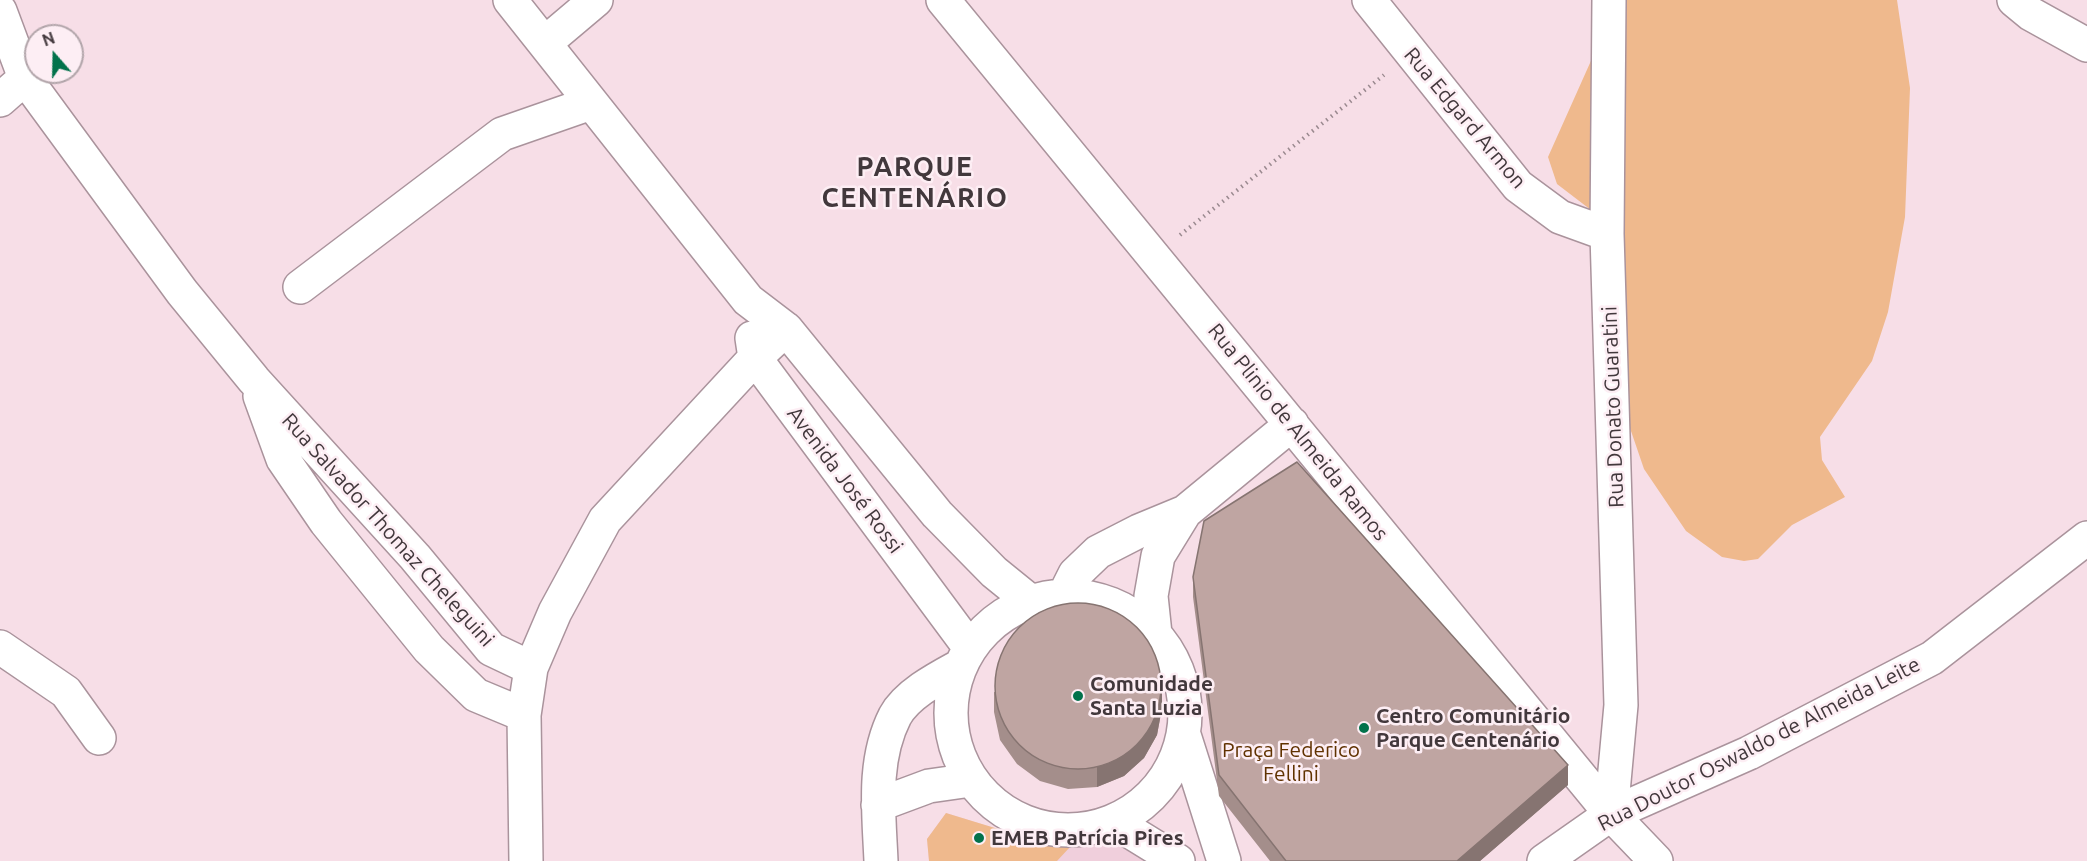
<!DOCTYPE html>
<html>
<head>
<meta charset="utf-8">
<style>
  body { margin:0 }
  #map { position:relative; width:2087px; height:861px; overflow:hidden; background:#f7dee7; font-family:Ubuntu,sans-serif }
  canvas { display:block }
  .north { position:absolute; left:24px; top:24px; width:60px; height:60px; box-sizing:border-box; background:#fdeef4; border:2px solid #b2a5aa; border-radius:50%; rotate:340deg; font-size:16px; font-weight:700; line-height:24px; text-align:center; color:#42383c }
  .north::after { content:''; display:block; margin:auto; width:21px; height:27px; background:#02724b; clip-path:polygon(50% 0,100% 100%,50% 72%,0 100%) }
</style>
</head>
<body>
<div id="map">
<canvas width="2087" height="861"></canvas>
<div class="north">N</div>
</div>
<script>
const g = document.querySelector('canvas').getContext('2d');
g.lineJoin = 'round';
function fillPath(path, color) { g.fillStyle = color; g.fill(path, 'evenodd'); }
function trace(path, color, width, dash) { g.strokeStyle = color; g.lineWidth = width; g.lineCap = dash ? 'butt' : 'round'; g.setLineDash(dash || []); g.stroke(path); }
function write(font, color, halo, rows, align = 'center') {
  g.font = font + ' Ubuntu,sans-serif'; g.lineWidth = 5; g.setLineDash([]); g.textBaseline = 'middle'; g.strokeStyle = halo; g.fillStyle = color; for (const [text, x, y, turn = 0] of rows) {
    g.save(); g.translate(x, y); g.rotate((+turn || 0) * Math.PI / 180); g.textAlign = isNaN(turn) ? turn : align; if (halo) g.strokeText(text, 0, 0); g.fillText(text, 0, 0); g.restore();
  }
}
fillPath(new Path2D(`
  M946 813 1021 836 1070 847 1103 837 1128 842 1152 861H929L927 839Z`), '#f0cfdc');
fillPath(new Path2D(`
  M1623 0H1897L1910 88 1905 217 1888 312 1872 361 1820 437 1822 460 1845 497 1792 525 1758 559 1744 561 1722 557 1686 531 1644 469 1618 393 1591 210 1557 184 1548 157 1611 16Z
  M946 813 1021 836 1070 847 1057 861H929L927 839Z`), '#efb98d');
const street = new Path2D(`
  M510 0 748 300 786 329 937 514 994 572 1031 602
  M943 0 1611 814 1656 861
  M1369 0 1518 186 1560 217 1607 234
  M1609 0 1607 234 1621 705 1611 814
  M2014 0 2031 14 2087 45
  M0 11 25 78 182 292 254 380 415 557 491 649 531 668
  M545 43 596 0
  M0 100 25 78
  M300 287 502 134 591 103
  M752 338 755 358 970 648
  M260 396 283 459 326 522 429 649 476 695 524 715
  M1064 596 1075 574 1098 552 1139 531 1185 512 1292 424
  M951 713a117 117 0 1 1 234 0a117 117 0 1 1-234 0Z
  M1155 634 1151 596 1158 556 1185 512
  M0 647 66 692 99 738
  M1184 735 1224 861
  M878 805 929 786 971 780
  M1113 821 1178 861
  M526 861 524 715 531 668 555 612 605 520 755 358 786 329
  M881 861C879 813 872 761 895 716 907 694 938 678 960 666
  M1544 861 1611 814 1749 753 1932 658 2087 538`);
trace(street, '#aa939c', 36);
trace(new Path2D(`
  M1180 235 1384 75`), '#9a898f', 4, [1.5, 4.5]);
trace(street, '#fff', 33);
fillPath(new Path2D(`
  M1193 577 1568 785 1480 861H1270L1219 796 1193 597Z
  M994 692 1162 708 1157 735 1144 758 1124 776 1097 787 1068 789 1040 781 1017 764 1000 740 994 712Z`), '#a48e8b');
fillPath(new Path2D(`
  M1162 688V708L1157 735 1144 758 1124 776 1097 787V767Z
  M1568 765V785L1480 861H1457Z`), '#867471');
const building = new Path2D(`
  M1297 462 1568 765 1457 861H1286L1219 775 1193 577 1204 521Z
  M995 686a83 83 0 1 1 166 0a83 83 0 1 1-166 0Z`);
fillPath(building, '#bfa5a2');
trace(building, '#867471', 1.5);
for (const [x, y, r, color] of [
  [1078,696,6,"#02724b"],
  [1364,728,6,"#02724b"],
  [979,838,6,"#02724b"]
]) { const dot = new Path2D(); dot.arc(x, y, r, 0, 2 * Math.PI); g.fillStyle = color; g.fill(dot); trace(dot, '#fdeef4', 2); }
write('21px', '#42383c', '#fdeef4', [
  ["Rua Edgard Armon",1465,118,50],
  ["Rua Donato Guaratini",1613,407,-92],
  ["Rua Plinio de Almeida Ramos",1298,432,51],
  ["Avenida José Rossi",845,480,53],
  ["Rua Salvador Thomaz Cheleguini",388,530,48],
  ["Rua Doutor Oswaldo de Almeida Leite",1759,744,-27]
]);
write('bold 21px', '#42383c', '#fdeef4', [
  ["Comunidade",1090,684],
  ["Santa Luzia",1090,708],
  ["Centro Comunitário",1376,716],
  ["Parque Centenário",1376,740],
  ["EMEB Patrícia Pires",991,838]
], 'left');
write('21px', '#603200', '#fdeef4', [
  ["Praça Federico",1291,750],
  ["Fellini",1291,774]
]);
g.letterSpacing = '1.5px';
write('bold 27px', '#42383c', '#fdeef4', [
  ["PARQUE",915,167],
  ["CENTENÁRIO",915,198]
]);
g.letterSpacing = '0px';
</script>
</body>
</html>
